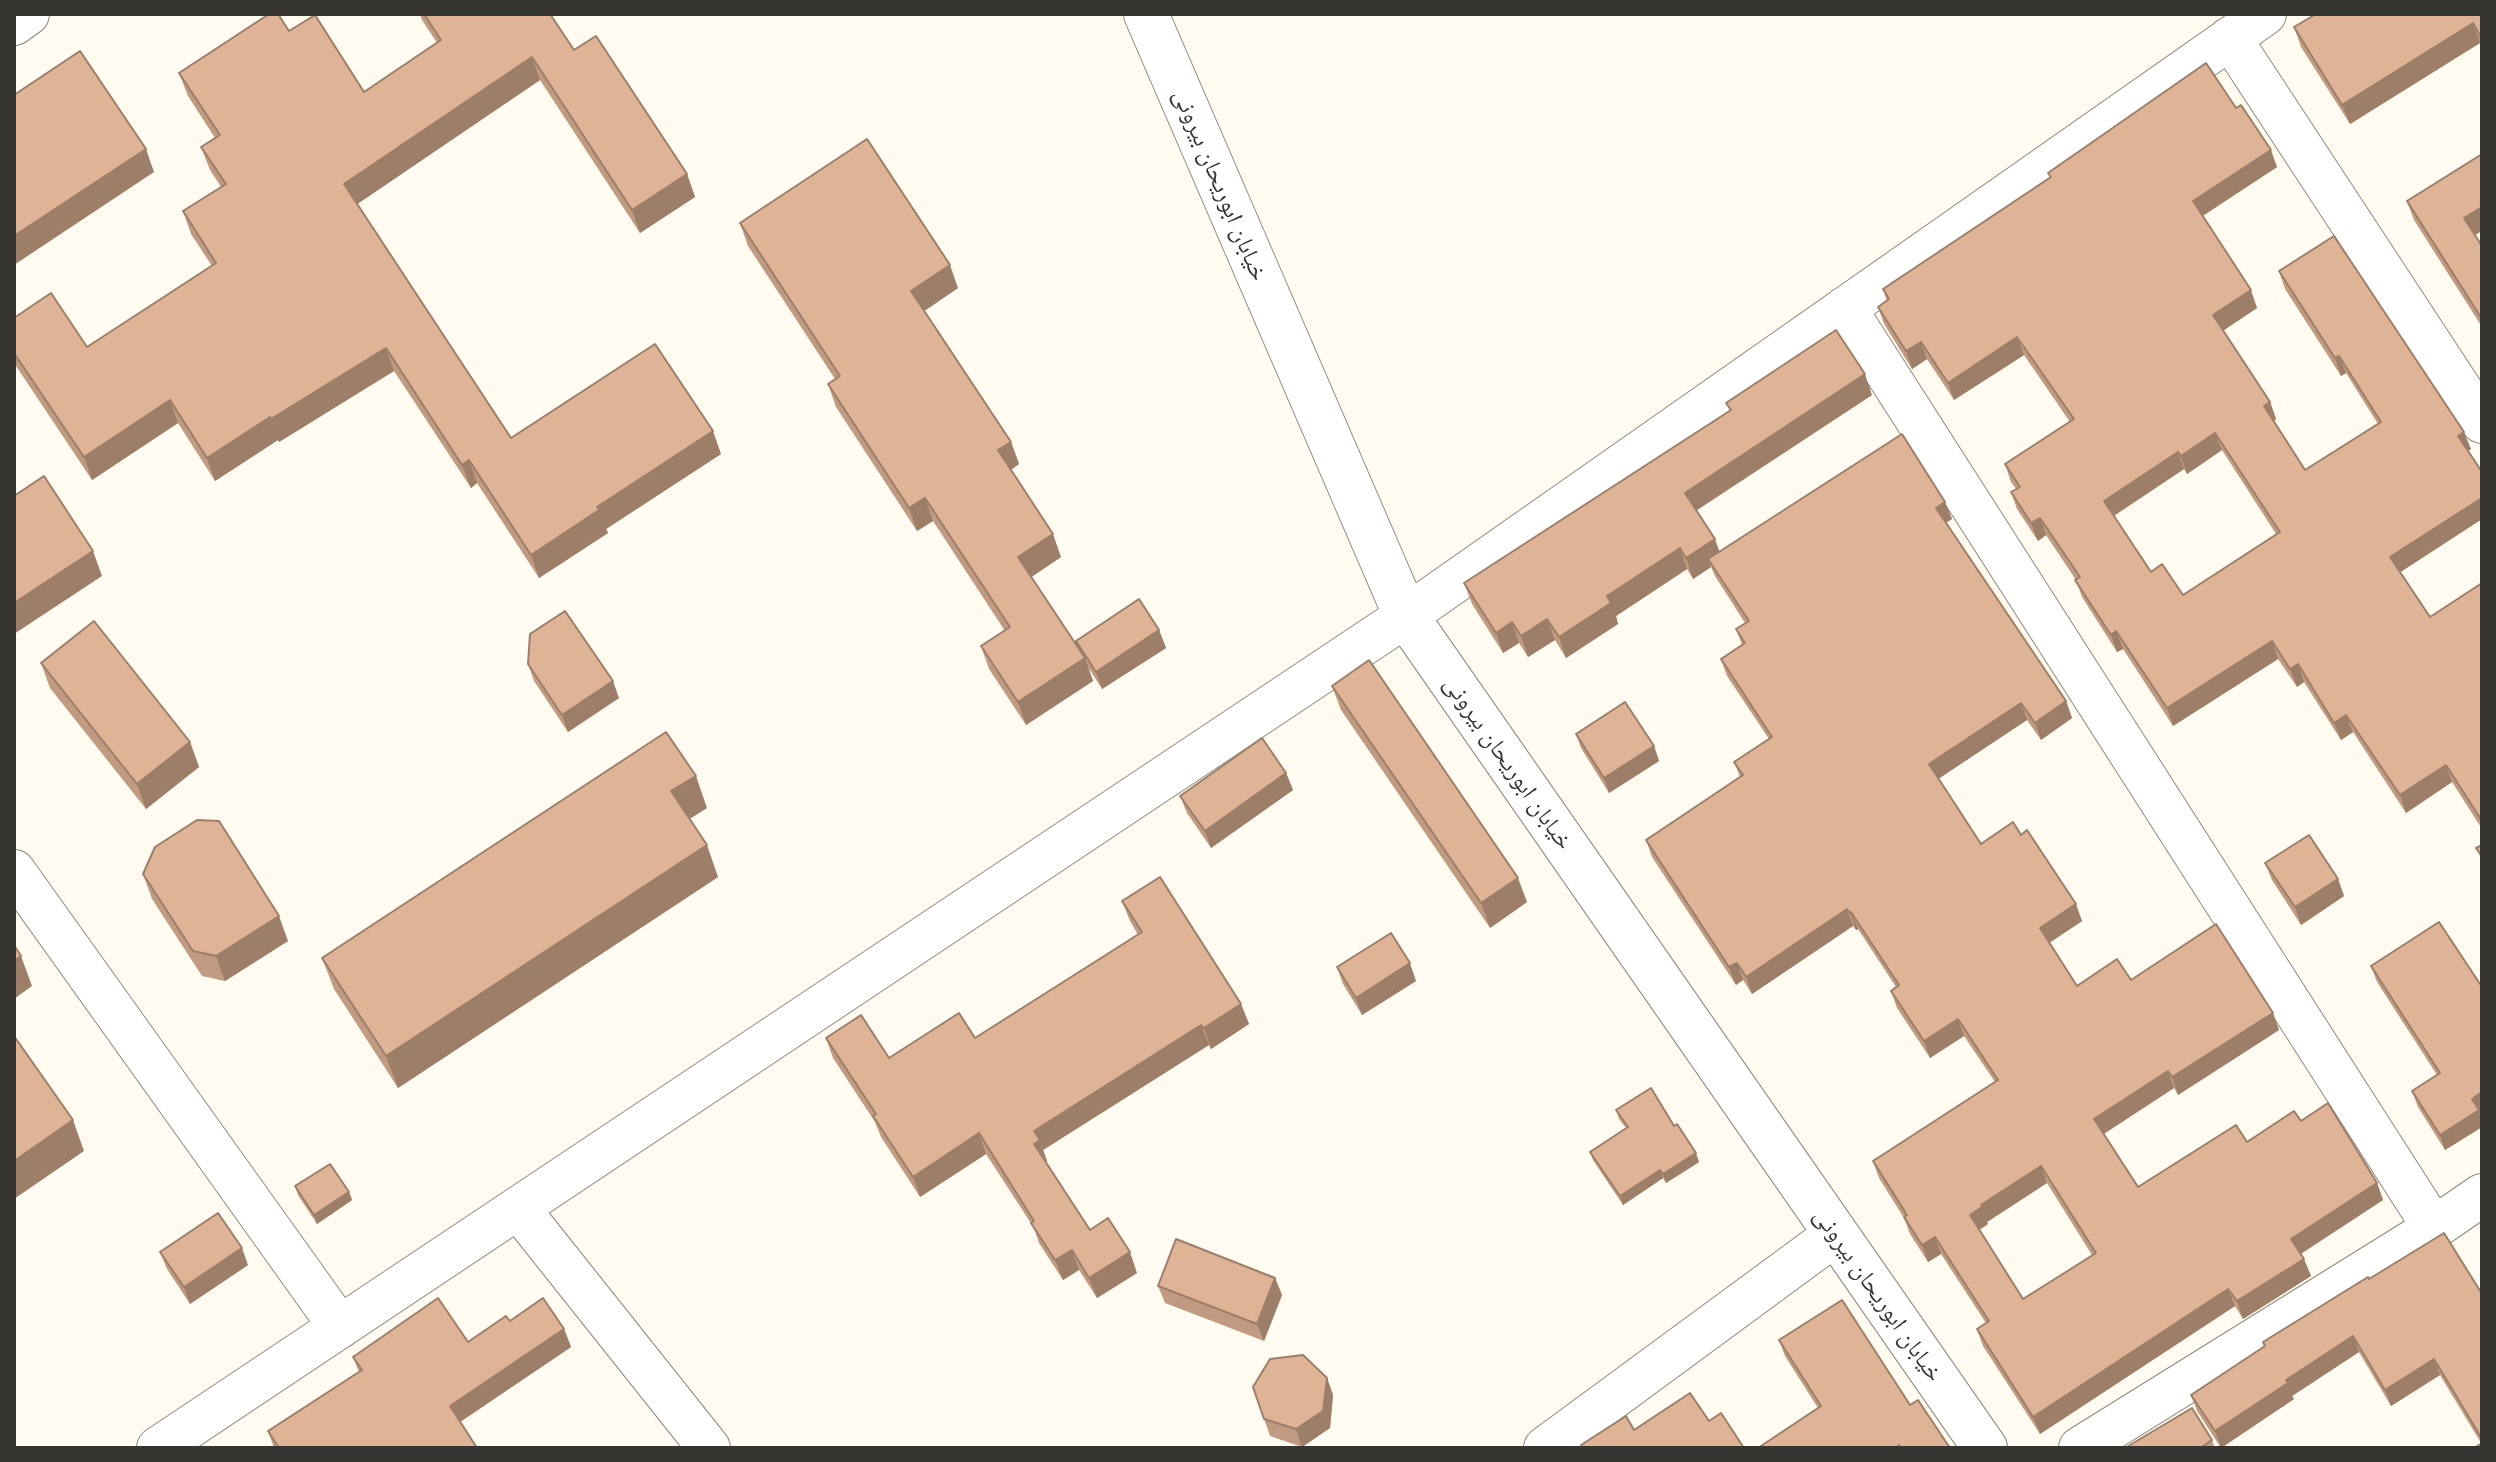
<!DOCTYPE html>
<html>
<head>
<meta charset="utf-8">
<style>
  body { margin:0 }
  #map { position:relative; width:2496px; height:1462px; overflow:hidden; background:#fffbf0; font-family:Mulish,sans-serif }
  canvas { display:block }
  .frame { position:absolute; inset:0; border:16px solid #363531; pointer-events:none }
</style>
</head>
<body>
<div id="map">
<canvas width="2496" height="1462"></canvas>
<div class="frame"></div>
</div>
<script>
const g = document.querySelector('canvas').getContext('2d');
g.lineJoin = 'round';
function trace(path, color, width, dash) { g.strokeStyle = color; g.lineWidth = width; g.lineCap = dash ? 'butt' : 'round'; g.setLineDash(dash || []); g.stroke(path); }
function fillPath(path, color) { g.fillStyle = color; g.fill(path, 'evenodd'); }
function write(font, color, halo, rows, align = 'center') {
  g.font = font + ' Mulish,"Noto Naskh Arabic",sans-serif'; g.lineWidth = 6; g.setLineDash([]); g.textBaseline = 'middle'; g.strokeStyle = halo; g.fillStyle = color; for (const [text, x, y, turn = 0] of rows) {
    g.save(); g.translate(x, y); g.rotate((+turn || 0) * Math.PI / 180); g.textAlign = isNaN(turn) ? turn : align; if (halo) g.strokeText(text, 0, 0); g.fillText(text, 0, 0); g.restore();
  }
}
const minor = new Path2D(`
  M14 24 28 14
  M2230 38 2482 422
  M1845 308 2434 1228
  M14 871 340 1327
  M518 1208 709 1448
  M158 1448 1406 616 2265 14
  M1545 1448 1836 1234
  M2080 1448 2434 1228 2482 1195`);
const tertiary = new Path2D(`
  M1146 14 1406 616 1985 1448`);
trace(minor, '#8d8980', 44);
trace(tertiary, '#8d8980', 46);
trace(minor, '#fff', 42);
trace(tertiary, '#fff', 44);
fillPath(new Path2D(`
  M420 14H550L574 50 687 174 695 197 640 233 540 80 357 204 511 438 721 454 606 529 608 533 539 578 477 483 471 488 394 371 279 442 278 440 215 481 178 423 92 480 14 363V318L87 347 212 266 191 234 183 211 221 187 210 170 201 147 215 138 188 96 179 73 289 31 364 92 437 43 422 20Z
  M2482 14V46L2480 43 2350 124 2301 47 2294 27Z
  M2236 108 2277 167 2203 216 2257 308 2223 331 2270 402 2276 419 2273 421 2305 470 2378 424 2346 373 2341 376 2285 289 2279 271 2471 449 2468 451 2482 472V519L2400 572 2430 617 2482 583V829L2452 782 2406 813 2353 732 2341 740 2304 682 2297 687 2278 659 2173 726 2123 649 2117 652 2082 597 2076 580 2046 535 2038 541 2017 509 2011 492 2016 489 2011 482 2005 464 2070 422 2024 355 1954 400 1927 359 1912 369 1884 324 1878 307 1887 301 1883 289 2050 178 2048 173ZM2222 450 2276 534 2183 595 2151 572 2114 516 2184 469 2187 474Z
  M2407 201 2475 235 2482 246V327L2414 220Z
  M740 223 958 288 924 311 1011 442 1019 464 1011 470 1061 557 1031 577 1079 649 1076 641 1159 630 1166 648 1102 689 1088 667 1093 681 1026 725 989 669 981 646 1005 631 933 521 917 531 836 407 828 384 835 379 748 246Z
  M1872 395 1696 511 1720 552 1945 502 1952 519 1946 523 2066 701 2072 718 2041 740 2027 720 1938 779 1981 844 2021 835 2082 921 2049 943 2077 986 2131 980 2273 1013 2279 1030 2178 1095 2174 1088 2104 1134 2138 1187 2247 1142 2301 1121 2377 1183 2383 1200 2301 1254 2311 1276 2243 1319 2235 1306 2040 1434 1983 1346 1977 1329 1986 1323 1941 1254 1928 1262 1910 1234 1904 1218 1879 1178 1873 1161 1995 1082 1964 1036 1930 1058 1897 1008 1891 991 1896 987 1858 929 1856 930 1853 926 1752 994 1743 980 1736 985 1652 857 1646 840 1740 777 1734 762 1769 739 1727 676 1721 659 1742 645 1736 629 1745 623 1715 576 1711 567 1693 579 1687 569 1616 616 1618 624 1566 658 1555 640 1528 657 1519 643 1503 653 1472 604 1464 583 1730 411 1726 403ZM2047 1183 2092 1255 2023 1299 1979 1230 1988 1224 1987 1222Z
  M41 663 190 742 199 767 146 809 50 688Z
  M528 664 619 698 568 732 534 681Z
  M1332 686 1527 902 1490 928 1341 710Z
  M1576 734 1654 746 1659 761 1609 793 1581 748Z
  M1286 773 1293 790 1211 848 1187 813 1180 796Z
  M707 808 689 819 718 877 398 1088 334 989 322 958Z
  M2265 863 2338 879 2344 896 2301 925 2272 880Z
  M143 874 288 941 225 981 202 976 152 899Z
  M1122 901 1241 1004 1249 1024 1211 1049 1209 1045 1043 1150 1047 1161 1045 1162 1090 1230 1137 1273 1097 1298 1079 1270 1063 1280 1039 1243 1034 1228 986 1154 920 1197 881 1137 875 1122 833 1058 826 1038 889 1058 975 1038 1138 935 1130 921Z
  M2371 966 2482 987V1112L2480 1113 2482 1119V1127L2445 1150 2418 1107 2412 1091 2437 1075 2377 982Z
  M1337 967 1416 981 1362 1015 1343 984Z
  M1616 1110 1674 1126 1699 1162 1666 1183 1663 1178 1623 1205 1593 1160 1590 1152 1626 1128 1619 1119Z
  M295 1186 349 1192 352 1200 317 1224 298 1195Z
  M160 1252 248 1265 190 1304 167 1269Z
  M1275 1278 1282 1295 1264 1341 1165 1303 1158 1286Z
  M2369 1279 2482 1294V1448L2481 1443 2440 1375 2391 1406 2359 1352 2292 1396 2294 1399 2221 1448 2197 1411 2191 1395 2264 1346 2263 1342Z
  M510 1321 564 1329 571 1347 460 1422 477 1448H274L268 1431 359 1372 353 1357 468 1342Z
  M1779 1340 1910 1405 1950 1448H1758L1818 1408 1785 1356Z
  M1327 1378 1333 1395 1330 1428 1302 1447 1270 1436 1253 1387Z
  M2212 1440 2215 1448H2125Z`), '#c09b81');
fillPath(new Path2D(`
  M2473 23 2480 43 2350 124 2342 105Z
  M532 57 540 80 353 207 344 184Z
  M146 149 154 172 14 265V236Z
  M2271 150 2277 167 2199 218 2193 201Z
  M687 174 695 197 640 233 632 210Z
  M2482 207V231L2472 237 2464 218Z
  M950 265 958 288 920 314 911 291Z
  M2251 290 2257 308 2219 333 2213 315Z
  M2017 337 2024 355 1954 400 1948 383Z
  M1921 342 1927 359 1912 369 1906 351Z
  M386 348 394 371 279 442 271 419Z
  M2339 356 2346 373 2341 376 2335 358Z
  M1865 374 1872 395 1692 513 1685 493Z
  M170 400 178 423 92 480 84 457Z
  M2270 402 2276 419 2270 424 2264 406Z
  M270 417 278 440 215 481 207 458Z
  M713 431 721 454 606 529 608 533 539 578 531 555 597 507Z
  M2464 432 2471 449 2465 453 2458 436Z
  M2215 433 2222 450 2187 474 2181 456Z
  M1011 442 1019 464 1006 473 998 450Z
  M2178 452 2184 469 2110 518 2104 501Z
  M469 460 477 483 471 488 462 465Z
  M925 498 933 521 917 531 909 508Z
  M2482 498V519L2396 575 2390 557Z
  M1945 502 1952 519 1942 525 1936 508Z
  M2040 518 2046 535 2038 541 2031 523Z
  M1053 534 1061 557 1027 580 1018 557Z
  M1715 539 1722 559H1708L1711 567 1693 579 1686 558Z
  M1680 548 1687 569 1616 616 1618 624 1566 658 1559 637 1607 596Z
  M93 551 102 576 14 634V603Z
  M1547 619 1555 640 1528 657 1521 636Z
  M1512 622 1519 643 1503 653 1496 633Z
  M1159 630 1166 648 1102 689 1096 672Z
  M2116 631 2123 649 2117 652 2111 635Z
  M2272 641 2278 659 2173 726 2167 708Z
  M1085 658 1093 681 1026 725 1018 702Z
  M2298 664 2304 682 2297 687 2290 669Z
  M613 681 619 698 568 732 562 715Z
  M2066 701 2072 718 2041 740 2035 723Z
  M2021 703 2027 720 1935 781 1929 764Z
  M2346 715 2353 732 2341 740 2334 723Z
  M190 742 199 767 146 809 137 784Z
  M1654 746 1659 761 1609 793 1604 778Z
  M2446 765 2452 782 2406 813 2400 795Z
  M1286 773 1293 790 1211 848 1205 831Z
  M696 776 707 808 683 823 671 791Z
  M707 845 718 877 398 1088 386 1056Z
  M1518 878 1527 902 1490 928 1481 903Z
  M2338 879 2344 896 2301 925 2295 907Z
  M2076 904 2082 921 2046 945 2040 928Z
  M1847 909 1853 926 1752 994 1746 977Z
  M1851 912 1858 929 1856 930 1850 913Z
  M279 916 288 941 225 981 216 956Z
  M21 956 32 986 14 999V961Z
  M1410 963 1416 981 1362 1015 1356 998Z
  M1737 963 1743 980 1736 985 1729 967Z
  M1241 1004 1249 1024 1211 1049 1204 1028Z
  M2273 1013 2279 1030 2178 1095 2172 1077Z
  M1958 1019 1964 1036 1930 1058 1924 1041Z
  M1201 1025 1209 1045 1043 1150 1047 1161 1041 1165 1034 1144V1131Z
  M2168 1071 2174 1088 2100 1136 2094 1119Z
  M2482 1092V1112L2480 1113 2482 1119V1127L2445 1150 2440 1135 2472 1099Z
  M73 1120 84 1151 14 1199V1161Z
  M979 1133 986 1154 920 1197 913 1177Z
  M1696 1153 1699 1162 1666 1183 1663 1174Z
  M2041 1166 2047 1183 1987 1222 1988 1224 1976 1232 1970 1215 1981 1205Z
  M1660 1170 1663 1178 1623 1205 1620 1196Z
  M2377 1183 2383 1200 2297 1256 2291 1239Z
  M349 1192 352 1200 317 1224 314 1215Z
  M1935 1237 1941 1254 1928 1262 1922 1245Z
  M242 1248 248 1265 190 1304 184 1287Z
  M1072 1250 1079 1270 1063 1280 1055 1260Z
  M1130 1252 1137 1273 1097 1298 1089 1278Z
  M2304 1259 2311 1276 2243 1319 2237 1301Z
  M1275 1278 1282 1295 1264 1341 1257 1324Z
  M2228 1289 2235 1306 2040 1434 2033 1417Z
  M564 1329 571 1347 457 1424 450 1406Z
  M2353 1336 2359 1352 2292 1396 2294 1399 2221 1448 2215 1431 2286 1380Z
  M2434 1359 2440 1375 2391 1406 2385 1390Z
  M1327 1378 1333 1395 1330 1428 1302 1447 1296 1429Z`), '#9c7e69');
const building = new Path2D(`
  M269 14H278L289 31 315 15 364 92 441 40 424 14H550L574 50 596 36 687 174 632 210 532 57 344 184 511 438 655 344 713 431 597 507 599 510 531 555 469 460 462 465 386 348 271 419 270 417 207 458 170 400 84 457 14 353V318L51 293 87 347 216 263 183 211 226 184 201 147 220 135 179 73Z
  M2316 14H2482V39L2473 23 2342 105 2294 27Z
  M80 51 146 149 14 236V95Z
  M2206 63 2236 108 2241 105 2271 150 2193 201 2251 290 2213 315 2270 402 2264 406 2305 470 2381 422 2339 356 2335 358 2279 271 2334 236 2464 432 2458 436 2482 472V498L2390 557 2430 617 2482 583V821L2446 765 2400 795 2346 715 2334 723 2298 664 2290 669 2272 641 2167 708 2116 631 2111 635 2075 580 2080 577 2040 518 2031 523 2011 492 2020 487 2005 464 2074 419 2017 337 1948 383 1921 342 1906 351 1878 307 1889 299 1883 289 2051 177 2048 173ZM2215 433 2280 532 2183 595 2162 564 2151 572 2104 501 2178 452 2181 456Z
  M867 139 950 265 911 291 1011 442 998 450 1053 534 1018 557 1085 658 1018 702 981 646 1010 627 925 498 909 508 828 384 840 376 740 223Z
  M2482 154V207L2464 218 2482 246V319L2407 201Z
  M1836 330 1865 374 1685 493 1715 539 1686 558 1680 548 1607 596 1611 603 1559 637 1547 619 1521 636 1512 622 1496 633 1464 583 1731 410 1726 403Z
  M1902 434 1945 502 1936 508 2066 701 2035 723 2021 703 1929 764 1981 844 2013 822 2021 835 2027 830 2076 904 2040 928 2077 986 2117 959 2131 980 2216 924 2273 1013 2172 1077 2168 1071 2094 1119 2138 1187 2236 1125 2247 1142 2294 1111 2301 1121 2328 1103 2377 1183 2291 1239 2304 1259 2237 1301 2228 1289 2033 1417 1977 1329 1989 1321 1935 1237 1922 1245 1904 1217 1907 1215 1873 1161 1998 1080 1958 1019 1924 1041 1891 991 1899 985 1851 912 1850 913 1847 909 1746 977 1737 963 1729 967 1646 840 1743 775 1734 762 1772 737 1721 659 1745 643 1736 629 1749 621 1708 559ZM2041 1166 2096 1253 2023 1299 1970 1215 1982 1207 1981 1205Z
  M44 476 93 551 14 603V496Z
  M1139 599 1159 630 1096 672 1076 641Z
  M565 611 613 681 562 715 528 664 530 634Z
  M94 621 190 742 137 784 41 663Z
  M1369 660 1518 878 1481 903 1332 686Z
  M1625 702 1654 746 1604 778 1576 734Z
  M666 732 696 776 671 791 707 845 386 1056 322 958Z
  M1262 738 1286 773 1205 831 1180 796Z
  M197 820 219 821 279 916 216 956 193 951 143 874 155 847Z
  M2309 835 2338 879 2295 907 2265 863Z
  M2482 845V857L2476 848Z
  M1160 877 1241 1004 1204 1028 1201 1025 1034 1131 1040 1140 1034 1144 1090 1230 1108 1218 1130 1252 1089 1278 1072 1250 1055 1260 1031 1223 1034 1221 979 1133 913 1177 873 1116 876 1114 826 1038 861 1015 889 1058 959 1013 975 1038 1142 932 1122 901Z
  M2439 922 2482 987V1092L2472 1099 2479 1110 2440 1135 2412 1091 2440 1073 2371 966Z
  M1391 933 1410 963 1356 998 1337 967Z
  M14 945 21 956 14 961Z
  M14 1036 73 1120 14 1161Z
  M1651 1088 1674 1126 1677 1124 1696 1153 1663 1174 1660 1170 1620 1196 1590 1152 1628 1127 1616 1110Z
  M330 1164 349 1192 314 1215 295 1186Z
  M218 1213 242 1248 184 1287 160 1252Z
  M2444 1233 2482 1294V1439L2434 1359 2385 1390 2353 1336 2286 1380 2288 1383 2215 1431 2191 1395 2265 1346 2263 1342 2368 1277 2369 1279Z
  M1176 1239 1275 1278 1257 1324 1158 1286Z
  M438 1298 468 1342 506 1316 510 1321 543 1298 564 1329 450 1406 477 1448H279L268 1431 362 1370 353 1357Z
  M1842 1300 1910 1405 1918 1400 1950 1448H1901L1899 1445 1895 1448H1758L1821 1406 1779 1340Z
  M1303 1355 1327 1378 1323 1411 1296 1429 1264 1419 1253 1387 1270 1359Z
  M1690 1393 1709 1421 1721 1413 1744 1448H1583L1581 1445 1626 1416 1634 1430Z
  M2192 1408 2212 1440 2200 1448H2125Z
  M2482 1443V1448H2474Z`);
fillPath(building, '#dfb496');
trace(building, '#9c7e69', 2);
write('24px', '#363531', '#fff', [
  ["خیابان ابوریحان بیرونی",1220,185,67],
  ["خیابان ابوریحان بیرونی",1508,763,55],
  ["خیابان ابوریحان بیرونی",1878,1295,55]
]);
</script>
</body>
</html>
